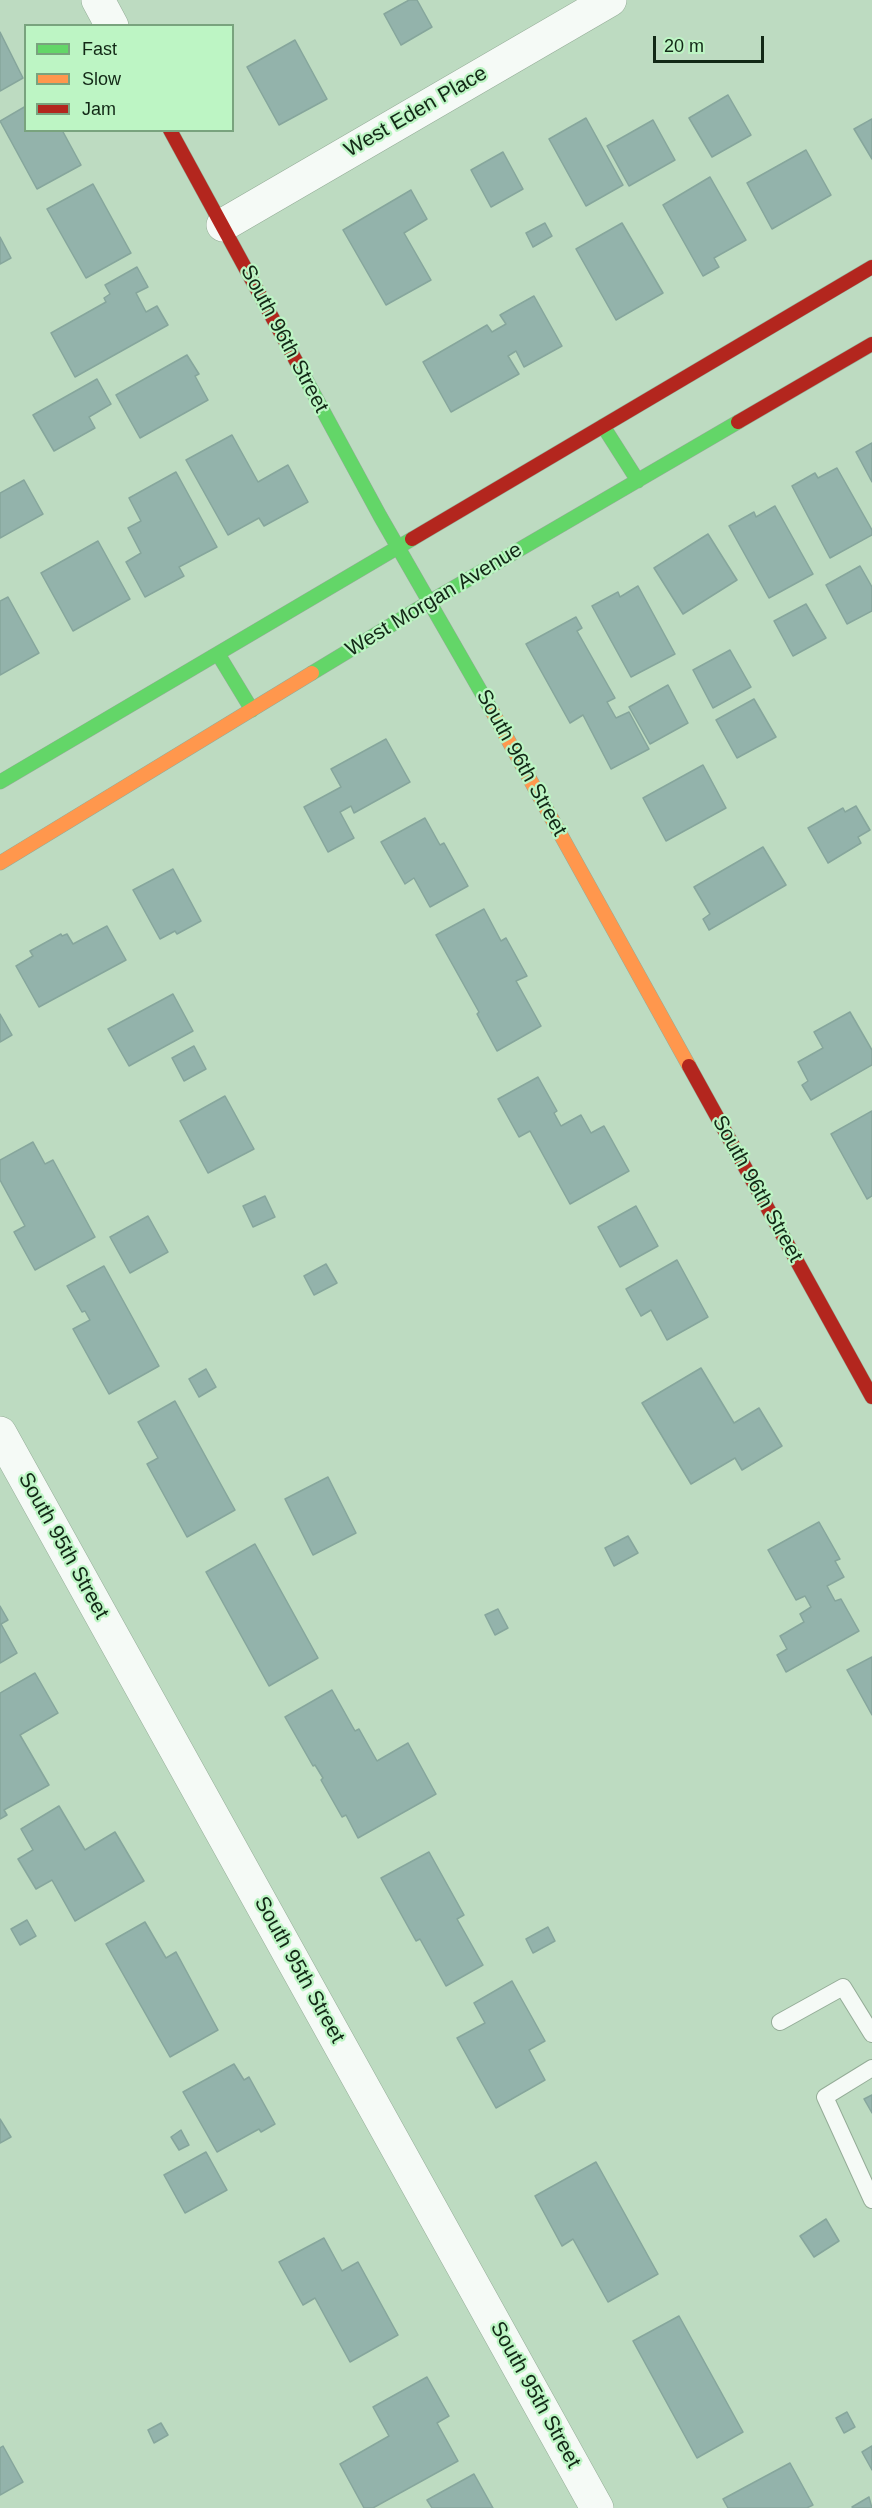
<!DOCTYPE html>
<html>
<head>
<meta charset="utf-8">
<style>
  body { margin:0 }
  #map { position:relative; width:872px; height:2508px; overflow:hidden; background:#bddbc1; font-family:Arial,sans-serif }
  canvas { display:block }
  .legend { position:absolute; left:24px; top:24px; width:210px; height:108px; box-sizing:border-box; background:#bdf5c4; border:2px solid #79a37e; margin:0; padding:8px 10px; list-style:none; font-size:18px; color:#122816 }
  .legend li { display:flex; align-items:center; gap:12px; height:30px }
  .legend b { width:30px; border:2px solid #79a37e }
  .scale { position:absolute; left:653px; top:36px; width:111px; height:27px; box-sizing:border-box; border:3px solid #122816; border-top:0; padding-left:8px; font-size:18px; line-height:21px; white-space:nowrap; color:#122816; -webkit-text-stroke:4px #bdf5c4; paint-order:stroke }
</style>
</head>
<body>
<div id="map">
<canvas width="872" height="2508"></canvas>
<ul class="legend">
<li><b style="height:8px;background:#63d668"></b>Fast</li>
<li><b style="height:8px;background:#ff974d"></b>Slow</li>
<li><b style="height:8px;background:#b3261e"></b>Jam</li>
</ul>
<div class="scale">20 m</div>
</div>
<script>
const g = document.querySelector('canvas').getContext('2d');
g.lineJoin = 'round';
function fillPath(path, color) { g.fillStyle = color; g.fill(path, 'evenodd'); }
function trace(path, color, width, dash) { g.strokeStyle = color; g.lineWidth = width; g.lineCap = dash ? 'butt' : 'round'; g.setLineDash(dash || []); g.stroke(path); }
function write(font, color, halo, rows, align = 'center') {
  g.font = font + ' Arial,sans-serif'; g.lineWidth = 4.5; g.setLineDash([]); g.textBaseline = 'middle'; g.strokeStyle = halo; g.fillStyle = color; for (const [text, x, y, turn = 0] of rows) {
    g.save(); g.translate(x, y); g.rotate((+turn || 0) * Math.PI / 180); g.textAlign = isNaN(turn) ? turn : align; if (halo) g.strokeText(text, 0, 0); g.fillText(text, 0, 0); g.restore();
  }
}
const building = new Path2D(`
  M409 0H417L432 27 401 45 384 14Z
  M0 32 23 78 0 91Z
  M295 40 327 99 279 125 247 67Z
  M728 95 751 135 712 157 689 118Z
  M26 106V130H62L81 165 37 189 0 121Z
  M586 118 623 185 586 206 549 139Z
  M872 119V159L854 129Z
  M653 120 675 160 629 186 607 146Z
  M806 150 831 195 772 229 747 183Z
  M503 152 523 189 491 207 471 170Z
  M710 177 746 240 714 258 719 267 703 276 663 205Z
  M93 184 131 253 86 278 47 209Z
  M411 190 427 219 404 233 431 280 386 305 343 230Z
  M545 223 552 236 533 247 526 233Z
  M622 223 663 293 616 320 576 249Z
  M0 237 11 258 0 264Z
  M137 267 148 287 136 293 146 312 157 306 168 325 75 377 51 333 106 302 104 298 110 294 105 285Z
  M534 296 562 346 524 367 516 351 508 356 519 374 451 412 423 362 487 325 492 332 506 324 500 315Z
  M187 355 199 374 195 376 208 400 140 438 116 395Z
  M97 379 111 404 89 417 95 428 54 451 33 415Z
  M232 435 258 482 288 465 308 502 264 526 259 518 228 535 186 460Z
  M872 443V482L856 452Z
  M837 468 872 530V535L830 558 792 486 815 473 818 478Z
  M176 472 217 547 179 567 184 576 145 597 126 562 141 553 128 528 141 521 129 498Z
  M24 480 43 514 0 538V493Z
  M775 506 813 574 769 598 729 526 754 512 756 517Z
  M708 534 737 580 683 614 654 568Z
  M98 541 130 599 73 631 41 573Z
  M860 566 872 587V611L847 624 826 585Z
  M638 586 675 654 631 677 592 606 618 592 620 597Z
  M8 597 39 653 0 675V601Z
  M806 604 826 638 793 656 774 621Z
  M576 617 582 628 577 631 615 698 607 702 616 718 629 712 649 749 611 769 583 715 570 723 526 644Z
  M730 650 751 687 713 708 693 670Z
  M668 685 688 723 650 744 629 707Z
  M754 699 776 737 737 758 716 720Z
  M386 739 410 782 354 813 351 806 340 812 354 838 328 852 304 807 341 787 331 769Z
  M703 765 726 808 666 841 643 798Z
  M856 806 870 830 858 837 861 843 828 863 808 828 843 808 845 812Z
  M425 818 440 845 444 843 468 886 430 907 414 878 405 884 381 842Z
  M763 847 786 885 709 930 703 919 710 914 694 887Z
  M173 869 201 921 177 934 175 931 160 939 133 890Z
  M484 909 501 941 506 938 527 976 516 981 541 1026 497 1051 477 1014 479 1012 436 935Z
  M107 926 126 960 39 1007 16 966 33 956 30 951 61 934 62 936 67 934 73 944Z
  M173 994 193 1031 129 1066 108 1029Z
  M850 1012 872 1050V1065L811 1100 802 1085 808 1081 798 1062 823 1048 814 1032Z
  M0 1014 12 1035 0 1042Z
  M194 1046 206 1069 184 1081 172 1058Z
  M538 1077 557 1111 554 1113 561 1126 581 1115 591 1133 604 1126 629 1171 570 1204 530 1131 519 1137 498 1099Z
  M225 1096 254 1149 208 1173 180 1121Z
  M872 1111V1196L867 1199 831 1134Z
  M33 1142 45 1164 53 1160 95 1237 35 1270 14 1232 25 1226 0 1180V1160Z
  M265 1196 275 1217 253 1227 243 1206Z
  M636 1206 658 1246 620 1267 598 1227Z
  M148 1216 168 1252 130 1273 110 1237Z
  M677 1260 708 1317 667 1340 651 1310 641 1316 626 1289Z
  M326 1264 337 1283 314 1295 304 1276Z
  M104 1266 159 1366 109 1394 73 1329 90 1320 85 1311 82 1312 67 1286Z
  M701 1368 734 1423 759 1408 782 1446 742 1470 735 1458 691 1484 642 1403Z
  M206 1369 216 1387 199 1397 189 1379Z
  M175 1401 235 1510 187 1537 147 1464 158 1458 138 1422Z
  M328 1477 356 1533 313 1555 285 1499Z
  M819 1522 840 1559 835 1561 844 1577 827 1586 835 1601 841 1599 859 1631 786 1672 777 1655 787 1649 780 1636 804 1622 800 1614 811 1607 805 1596 796 1600 768 1550Z
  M628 1536 638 1553 614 1566 605 1548Z
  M255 1544 318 1658 269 1686 206 1572Z
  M0 1606 8 1620 1 1624 17 1653 0 1663Z
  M498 1609 508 1628 495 1635 485 1615Z
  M872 1657V1715L847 1670Z
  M35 1673 58 1713 20 1735 49 1785 4 1810 7 1815 0 1819V1693Z
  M332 1690 355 1731 359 1729 377 1761 408 1743 436 1794 358 1838 346 1815 342 1817 321 1780 323 1778 315 1765 313 1766 285 1717Z
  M59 1806 85 1850 115 1832 144 1881 75 1921 52 1880 36 1889 18 1859 33 1850 21 1829Z
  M429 1852 464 1915 457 1919 483 1965 446 1986 420 1939 416 1941 381 1878Z
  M27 1920 36 1936 20 1945 11 1929Z
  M145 1922 166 1958 176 1952 218 2030 170 2057 106 1944Z
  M548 1927 555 1941 533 1953 526 1939Z
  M512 1981 545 2041 529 2050 545 2080 496 2108 457 2038 485 2023 474 2003Z
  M234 2064 244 2080 249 2077 275 2124 261 2132 259 2129 217 2152 183 2092Z
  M872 2095V2113L864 2099Z
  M0 2119 11 2137 0 2143Z
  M181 2130 189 2145 179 2150 171 2137Z
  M206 2152 227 2190 185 2213 164 2175Z
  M596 2162 658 2274 608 2302 573 2239 562 2246 535 2196Z
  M826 2219 839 2241 814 2257 800 2236Z
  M324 2238 342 2271 358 2262 398 2335 350 2362 315 2298 303 2305 279 2262Z
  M679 2316 743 2432 697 2458 633 2341Z
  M427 2377 449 2416 437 2423 458 2461 373 2508H364L340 2464 389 2436 373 2407Z
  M847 2412 855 2427 844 2433 836 2418Z
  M161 2423 168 2435 154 2443 148 2430Z
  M3 2446 23 2482 0 2495V2448Z
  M872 2446V2470L862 2452Z
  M790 2463 813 2505 807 2508H728L723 2499Z
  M474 2474 493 2508H432L427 2500Z
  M869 2497 872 2508H853L852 2507Z`);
fillPath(building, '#93b3ab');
trace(building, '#86a69c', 1.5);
const lane = new Path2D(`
  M780 2022 843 1987 872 2034
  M872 2068 825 2097 872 2200`);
const street = new Path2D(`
  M98 0 112 26
  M223 225 610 0
  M0 1433 597 2508`);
const fast = new Path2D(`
  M296 361 380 516 492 711
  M603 426 638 481
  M218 654 252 710
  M312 673 431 601 738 422
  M0 782 412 539`);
const slow = new Path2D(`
  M492 711 689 1066
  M0 863 312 673`);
const jam = new Path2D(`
  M170 130 296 361
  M738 422 872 344
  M412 539 872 267
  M689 1066 872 1397`);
trace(lane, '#94ac97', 18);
trace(street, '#94ac97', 34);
trace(fast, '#94ac97', 15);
trace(slow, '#94ac97', 15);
trace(jam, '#94ac97', 15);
trace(lane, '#f5faf6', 16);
trace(street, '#f5faf6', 33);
trace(fast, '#63d668', 14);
trace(slow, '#ff974d', 14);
trace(jam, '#b3261e', 14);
write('21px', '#122816', '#bdf5c4', [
  ["West Eden Place",416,112,-30],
  ["South 96th Street",284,339,62],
  ["West Morgan Avenue",434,600,-31],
  ["South 96th Street",521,763,61],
  ["South 96th Street",757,1189,61],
  ["South 95th Street",63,1546,61],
  ["South 95th Street",299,1970,61],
  ["South 95th Street",535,2395,61]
]);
</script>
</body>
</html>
